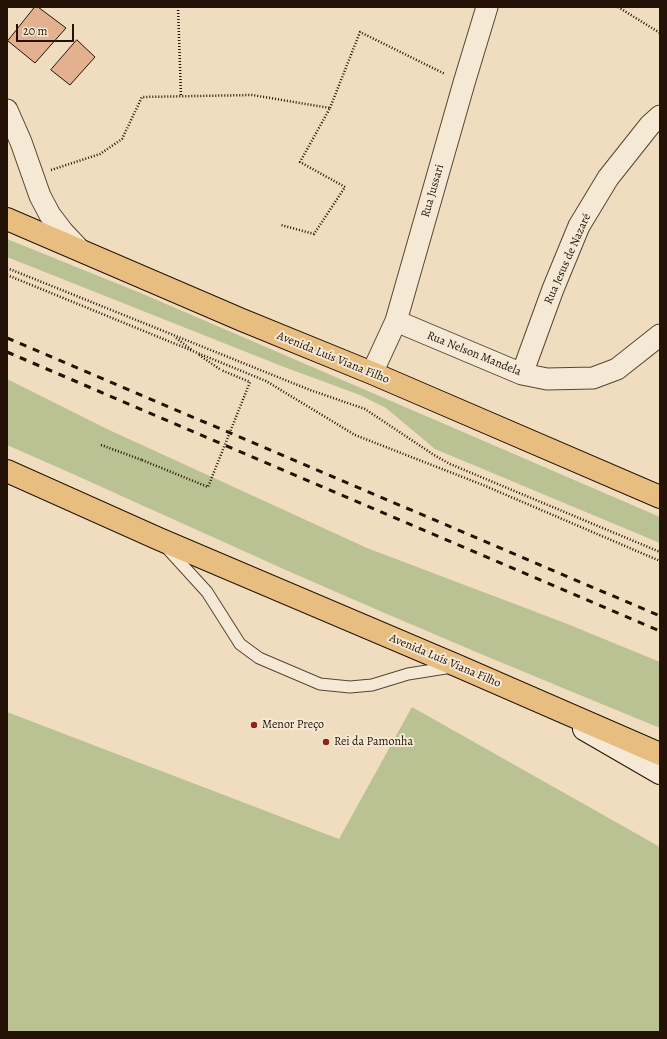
<!DOCTYPE html>
<html>
<head>
<meta charset="utf-8">
<style>
  body { margin:0 }
  #map { position:relative; width:667px; height:1039px; overflow:hidden; background:#f0ddbf; font-family:Alegreya,serif }
  canvas { display:block }
  .frame { position:absolute; inset:0; border:8px solid #231205; pointer-events:none }
  .scale { position:absolute; left:16px; top:24px; width:58px; height:18px; box-sizing:border-box; border:2px solid #231205; border-top:0; padding-left:5px; font-size:12px; line-height:14px; white-space:nowrap; color:#231205; -webkit-text-stroke:3px #f5e9d5; paint-order:stroke }
</style>
</head>
<body>
<div id="map">
<canvas width="667" height="1039"></canvas>
<div class="frame"></div>
<div class="scale">20 m</div>
</div>
<script>
const g = document.querySelector('canvas').getContext('2d');
g.lineJoin = 'round';
function fillPath(path, color) { g.fillStyle = color; g.fill(path, 'evenodd'); }
function trace(path, color, width, dash) { g.strokeStyle = color; g.lineWidth = width; g.lineCap = dash ? 'butt' : 'round'; g.setLineDash(dash || []); g.stroke(path); }
function write(font, color, halo, rows, align = 'center') {
  g.font = font + ' Alegreya,serif'; g.lineWidth = 4; g.setLineDash([]); g.textBaseline = 'middle'; g.strokeStyle = halo; g.fillStyle = color; for (const [text, x, y, turn = 0] of rows) {
    g.save(); g.translate(x, y); g.rotate((+turn || 0) * Math.PI / 180); g.textAlign = isNaN(turn) ? turn : align; if (halo) g.strokeText(text, 0, 0); g.fillText(text, 0, 0); g.restore();
  }
}
fillPath(new Path2D(`
  M7 239 143 294 660 517V543L435 449 386 408 360 395 284 367 7 257Z
  M7 379 107 429 367 548 565 623 660 662V728C535 677 411 625 288 571 194 529 101 486 7 445Z
  M412 707 660 847V1032H7V712L339 839Z`), '#bac192');
const building = new Path2D(`
  M35 7H38L66 28 35 63 8 41Z
  M77 40 95 57 70 85 51 70Z`);
fillPath(building, '#e4b190');
trace(building, '#231205', 1);
const service = new Path2D(`
  M166 547 207 592 240 644 259 658 320 684 350 687 372 685 408 674 452 667`);
const minor = new Path2D(`
  M7 110 21 142 40 196 50 215 63 232 79 249
  M396 321 522 374 547 379 593 378 617 369 660 335
  M372 373 396 321 464 83 487 7
  M522 374 553 289 579 226 608 178 650 125 660 116`);
const secondary = new Path2D(`
  M584 729 660 773`);
const trunk = new Path2D(`
  M7 219 242 320 372 373 660 497
  M7 471 159 539 458 666 660 754`);
trace(service, '#564534', 13);
trace(minor, '#564534', 23);
trace(secondary, '#231205', 24);
trace(trunk, '#231205', 24);
trace(new Path2D(`
  M178 7 181 96
  M618 7 660 33
  M330 108 360 32 445 74
  M51 170 100 154 122 139 142 97 252 95 330 108 300 162 345 187 314 234 281 225
  M7 268 310 390 365 409 434 455 450 464 660 552
  M7 275 266 381 355 435 483 485 660 561
  M176 338 192 350
  M199 355 221 370
  M101 445 142 460`), '#231205', 2.5, [1, 2]);
trace(service, '#f5e9d5', 11);
trace(minor, '#f5e9d5', 21);
trace(secondary, '#f5e9d5', 22);
trace(trunk, '#e8be80', 22);
trace(new Path2D(`
  M7 338 660 616
  M7 352 660 631`), '#231205', 3, [7, 7]);
trace(new Path2D(`
  M142 460 208 487 250 382 221 370`), '#231205', 2.5, [1, 2]);
for (const [x, y, r, color] of [
  [254,725,4,"#8f2418"],
  [326,742,4,"#8f2418"]
]) { const dot = new Path2D(); dot.arc(x, y, r, 0, 2 * Math.PI); g.fillStyle = color; g.fill(dot); trace(dot, '#f5e9d5', 1.5); }
write('12px', '#231205', '#f5e9d5', [
  ["Rua Jussari",433,191,-74],
  ["Rua Jesus de Nazaré",568,259,-66],
  ["Rua Nelson Mandela",474,354,22],
  ["Avenida Luís Viana Filho",333,358,22],
  ["Avenida Luís Viana Filho",445,661,23]
]);
write('12px', '#231205', '#f5e9d5', [
  ["Menor Preço",262,725],
  ["Rei da Pamonha",334,742]
], 'left');
</script>
</body>
</html>
